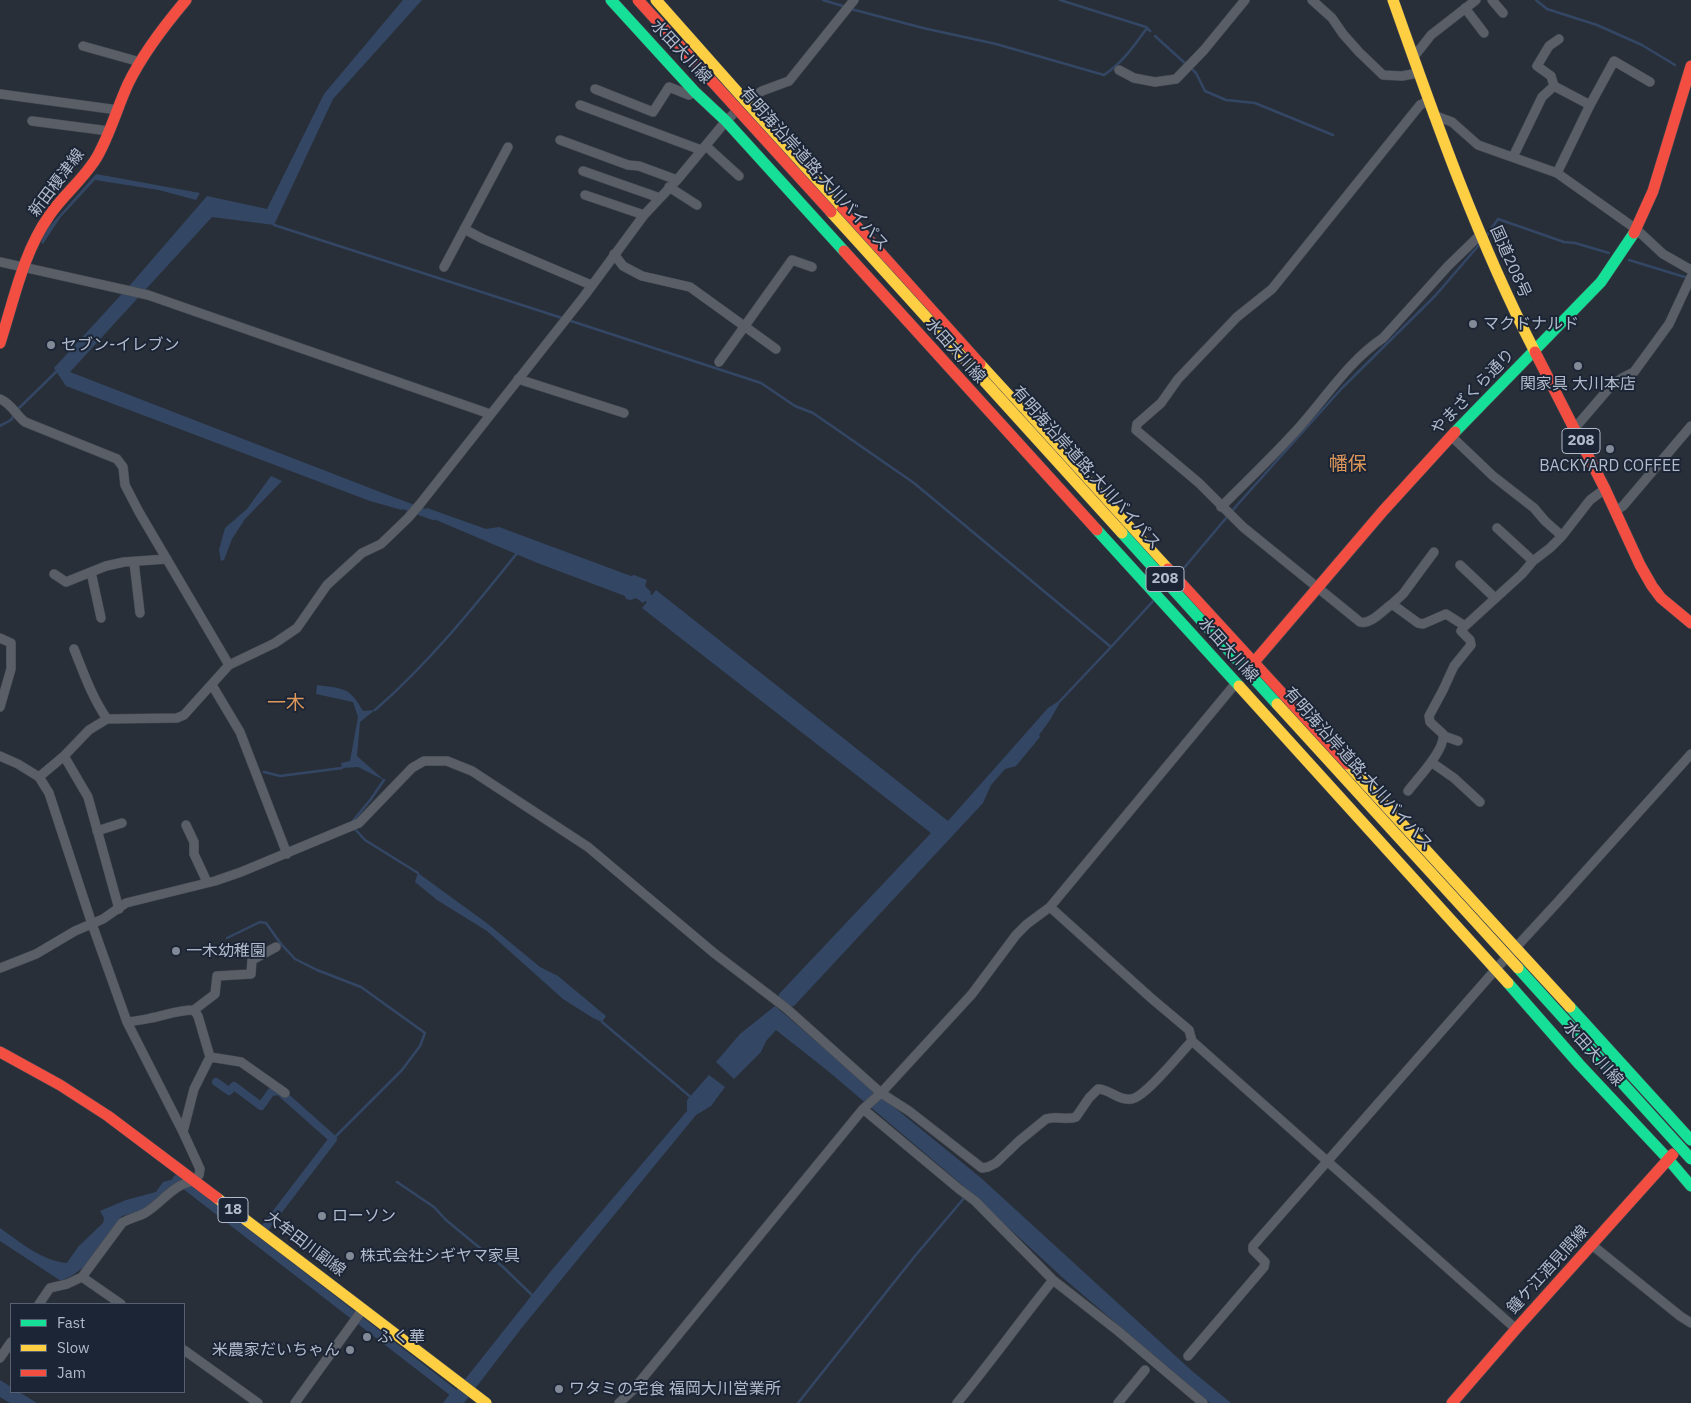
<!DOCTYPE html>
<html>
<head>
<meta charset="utf-8">
<style>
  body { margin:0 }
  #map { position:relative; width:1691px; height:1403px; overflow:hidden; background:#292f39; font-family:"IBM Plex Sans",sans-serif }
  canvas { display:block }
  .legend { position:absolute; left:10px; top:1303px; width:175px; height:90px; box-sizing:border-box; background:#1b2535; border:1px solid #576171; margin:0; padding:6px 9px; list-style:none; font-size:15px; color:#b2bbcb }
  .legend li { display:flex; align-items:center; gap:10px; height:25px }
  .legend b { width:25px; border:1px solid #576171 }
</style>
</head>
<body>
<div id="map">
<canvas width="1691" height="1403"></canvas>
<ul class="legend">
<li><b style="height:6px;background:#16e098"></b>Fast</li>
<li><b style="height:6px;background:#ffcf43"></b>Slow</li>
<li><b style="height:6px;background:#f24e42"></b>Jam</li>
</ul>
</div>
<script>
const g = document.querySelector('canvas').getContext('2d');
g.lineJoin = 'round';
function fillPath(path, color) { g.fillStyle = color; g.fill(path, 'evenodd'); }
function trace(path, color, width, dash) { g.strokeStyle = color; g.lineWidth = width; g.lineCap = dash ? 'butt' : 'round'; g.setLineDash(dash || []); g.stroke(path); }
function write(font, color, halo, rows, align = 'center') {
  g.font = font + ' "IBM Plex Sans","Noto Sans JP",sans-serif'; g.lineWidth = 4; g.setLineDash([]); g.textBaseline = 'middle'; g.strokeStyle = halo; g.fillStyle = color; for (const [text, x, y, turn = 0] of rows) {
    g.save(); g.translate(x, y); g.rotate((+turn || 0) * Math.PI / 180); g.textAlign = isNaN(turn) ? turn : align; if (halo) g.strokeText(text, 0, 0); g.fillText(text, 0, 0); g.restore();
  }
}
fillPath(new Path2D(`
  M403 0H422L333 99 274 225 212 217 70 372 406 502 402 510 370 501 66 386 54 368 131 284 207 196 267 209 324 94Z
  M96 174 200 193 196 200 159 190 95 180 60 218 43 244 41 242 48 228Z
  M271 476 282 481 245 519 232 539 224 560 221 561 219 550 225 528 247 509Z
  M427 508 486 529 499 527 631 576 634 575 647 580 645 586 651 592 650 594 652 595 656 590 948 821 1048 708 1062 699 1050 720 1039 735 1040 737 1016 766 1005 769 991 785 983 803 794 1006 790 1007 779 998V994L931 833 642 608 647 602 645 601 643 603 636 598 631 600 626 599 625 596 535 562 422 514Z
  M317 685C343 689 349 686 363 711L375 710 360 722 357 756 384 780 358 767 342 768 341 763 350 761 358 717 353 702 316 694Z
  M418 873 488 924 540 967 558 976 606 1016 602 1022 593 1018 563 999 487 931 437 900 415 882Z
  M775 1006 873 1090 981 1178 1192 1371 1231 1403H1210L1062 1277 960 1183 828 1071 776 1030 766 1041 761 1052 734 1079 716 1062 740 1034Z
  M709 1075 725 1087 711 1106 696 1115 520 1330 464 1403H443L452 1391 455 1392 551 1271 687 1111V1100Z
  M170 1180 178 1185 145 1210 122 1216 85 1266 73 1275 61 1281 0 1241V1228C20 1242 42 1261 67 1263L78 1247 103 1223 104 1218 100 1211 126 1200 156 1192 163 1182Z
  M0 1380 11 1387V1392H19L37 1403H10L0 1397Z`), '#334765');
trace(new Path2D(`
  M823 0 846 7
  M1060 0 1146 27 1150 31
  M1536 0 1547 9 1597 25 1642 45 1675 65
  M851 9 923 28 996 44 1104 75C1123 62 1134 46 1147 28
  M1155 36 1187 65
  M1191 68 1196 73 1205 91 1226 100 1255 103 1333 135
  M274 225 562 318
  M1487 235 1498 219 1564 242 1575 243 1609 253
  M1629 260 1688 278
  M568 320 761 383 795 406 813 413 914 483 1111 647 1060 701
  M17 410 58 370
  M0 426 11 420 14 415
  M1178 575 1238 504 1342 388 1435 296 1479 245
  M1111 647 1155 599
  M375 710C429 663 474 607 518 552
  M264 772 280 776 342 768
  M352 822 371 799 384 780
  M354 828 365 840 418 873
  M227 938 260 922 266 923 281 944 295 959 317 970 361 987 425 1033 420 1046 402 1070 333 1139
  M602 1022 693 1099
  M397 1182 434 1207 446 1220 503 1267 533 1296
  M798 1403 915 1256 965 1197`), '#334765', 2.5);
trace(new Path2D(`
  M395 502 433 516
  M216 1082 229 1091 234 1086 261 1106 271 1092 279 1091 333 1139 261 1233
  M175 1182 177 1179 459 1397`), '#334765', 8);
const street = new Path2D(`
  M1312 0 1332 18 1343 34 1359 52 1383 75 1402 76 1418 73
  M1492 0 1503 13
  M1465 8 1484 33
  M1559 39 1549 46 1537 66 1551 76 1554 86 1590 105
  M83 46 140 62
  M1413 58 1431 35 1476 0
  M1119 70 1134 78 1155 82 1176 79 1204 50 1245 0
  M595 89 653 112 669 87 689 95 695 92
  M0 94 118 110
  M1428 101 1420 105 1272 289 1237 317 1178 379 1161 403 1137 424 1136 430 1199 483 1243 527 1360 622C1371 625 1383 610 1392 604L1418 623 1423 624 1446 614 1465 626 1522 574 1533 561 1550 548 1562 536 1590 500 1605 489
  M580 105 701 150
  M1433 115 1452 122 1478 145 1557 173 1636 229 1663 254 1691 270
  M32 121 109 131
  M560 140 628 165 639 166 677 180
  M706 146 739 176
  M1513 157 1542 97 1554 86
  M583 171 660 198
  M1557 173 1590 105 1614 61 1650 82
  M669 187 697 205
  M585 195 644 215
  M464 229 483 239 591 285
  M614 254 623 266 642 276 690 287 776 349
  M0 262 148 295 490 414
  M444 267 508 147
  M719 362 792 260 812 267
  M518 379 624 413
  M0 399C12 404 15 414 25 422L117 459 123 467 125 485 139 512 229 665
  M1574 429 1610 387 1622 378 1634 372 1669 324 1691 277
  M1451 436 1493 476 1534 508 1545 521 1562 536
  M1221 507C1246 482 1271 458 1294 433 1323 402 1347 362 1383 338L1448 266 1480 235
  M1615 511 1623 506 1691 426
  M1497 528 1533 561
  M134 562 140 613
  M1460 565 1495 598
  M91 572 101 618
  M54 574 66 582 106 566 124 562 167 559
  M1392 604 1403 594 1434 552
  M0 638 11 643V669L0 707
  M74 649C84 674 92 697 107 719
  M212 685 240 732 287 854
  M1444 736 1458 741
  M0 756 18 764 39 777 49 793 92 924 127 1022 183 1132 200 1169 199 1175 195 1181C174 1183 162 1203 145 1213 138 1217 129 1218 122 1223L82 1277 67 1284 50 1288 39 1304
  M64 756 88 797 119 909
  M1431 762 1454 778 1480 802
  M39 777 64 756 89 730 107 719 177 718 184 715 229 665 275 643 297 628 327 585 362 553 381 544 408 518 420 504 585 295 644 215 677 180 726 121 747 101 762 91 789 81 854 0
  M1408 791C1417 779 1446 749 1443 734L1430 722 1429 716 1443 690 1454 666 1471 645 1470 640 1461 631 1465 626
  M186 825 194 842V854L207 882
  M97 831 122 823
  M1050 907 1151 998 1189 1030 1192 1041 1516 1329
  M0 968 36 954 75 931 103 919 126 903 215 881 241 872 359 823 412 768 424 761H447L472 771 588 847 714 953 786 1008 881 1093 909 1111 982 1168 988 1167 996 1163 1019 1141 1046 1119C1056 1115 1066 1121 1076 1117L1089 1098 1098 1089C1110 1089 1118 1101 1131 1099 1145 1098 1180 1053 1192 1041
  M194 1010 215 994 217 976 251 974 252 960 276 947
  M127 1022C135 1021 143 1020 151 1018 166 1015 178 1010 194 1010L198 1016 210 1057 194 1089 183 1132
  M210 1057 241 1062 285 1093
  M863 1109 959 1189 975 1201 1053 1280 1118 1331 1203 1403
  M1592 1245 1680 1316 1691 1323
  M82 1277 121 1304
  M184 1350 258 1403
  M1188 1356 1264 1267 1265 1262 1253 1250V1246L1496 969 1555 905 1691 754
  M0 1358 11 1342
  M295 1403 363 1309
  M619 1403 633 1390 863 1109 881 1093 972 994 1016 935 1027 924 1050 907 1236 683
  M957 1403C990 1363 1020 1321 1053 1280
  M1118 1403 1145 1370`);
const fast = new Path2D(`
  M611 0 695 92 726 121 844 251
  M1455 432 1601 282 1634 233
  M1097 530 1239 686
  M1508 983 1579 1064 1668 1159
  M1570 1007 1689 1138
  M1689 1138 1691 1140
  M1668 1159 1691 1186`);
const slow = new Path2D(`
  M656 0 842 210
  M1393 0C1435 119 1477 239 1535 352
  M980 364 1168 569
  M1239 686 1508 983
  M1347 764 1570 1007
  M217 1198 486 1403`);
const jam = new Path2D(`
  M842 210 980 364
  M1634 233 1653 191 1691 66
  M844 251 1097 530
  M0 343C14 300 23 253 49 216 63 195 84 179 97 157 110 134 117 108 128 84 143 53 164 26 186 0
  M1535 352 1605 489 1640 565 1652 586 1661 598 1691 623
  M1168 569 1347 764
  M1249 668 1383 511 1455 432
  M0 1052 60 1085 108 1116 217 1198
  M1452 1403 1516 1329 1673 1154`);
trace(street, '#454a52', 10);
trace(fast, '#454a52', 12);
trace(slow, '#454a52', 12);
trace(jam, '#454a52', 12);
trace(street, '#595e67', 9);
trace(fast, '#16e098', 11);
trace(slow, '#ffcf43', 11);
trace(jam, '#f24e42', 11);
const fastBridge = new Path2D(`
  M1122 533 1277 704
  M1518 968 1691 1159`);
const slowBridge = new Path2D(`
  M831 212 1122 533
  M1277 704 1518 968`);
const jamBridge = new Path2D(`
  M638 0 831 212`);
trace(fastBridge, '#464b55', 12, []);
trace(slowBridge, '#464b55', 12, []);
trace(jamBridge, '#464b55', 12, []);
trace(fastBridge, '#16e098', 11);
trace(slowBridge, '#ffcf43', 11);
trace(jamBridge, '#f24e42', 11);
for (const [x, y, r, color] of [
  [1473,324,5,"#828a98"],
  [51,345,5,"#828a98"],
  [1578,366,5,"#828a98"],
  [1610,449,5,"#828a98"],
  [176,951,5,"#828a98"],
  [322,1216,5,"#828a98"],
  [350,1256,5,"#828a98"],
  [367,1337,5,"#828a98"],
  [350,1350,5,"#828a98"],
  [559,1389,5,"#828a98"]
]) { const dot = new Path2D(); dot.arc(x, y, r, 0, 2 * Math.PI); g.fillStyle = color; g.fill(dot); trace(dot, '#1b2535', 2); }
for (const [x, y, w] of [
  [1581,441,38],
  [1165,579,38],
  [233,1210,30]
]) { const box = new Path2D(); box.roundRect(x - w / 2, y - 12.5, w, 25, 4); g.fillStyle = '#1b2535'; g.fill(box); trace(box, '#b2bbcb', 1); }
write('bold 15px', '#b2bbcb', null, [
  ["208",1581,441],
  ["208",1165,579],
  ["18",233,1210]
]);
write('16px', '#b2bbcb', '#1b2535', [
  ["水田大川線",681,52,47],
  ["有明海沿岸道路;大川バイパス",814,169,48],
  ["新田榎津線",57,183,-53],
  ["国道208号",1510,262,66],
  ["水田大川線",955,351,48],
  ["やまざくら通り",1473,392,-46],
  ["有明海沿岸道路;大川バイパス",1086,468,48],
  ["水田大川線",1228,650,48],
  ["有明海沿岸道路;大川バイパス",1358,769,48],
  ["水田大川線",1593,1054,48],
  ["大牟田川副線",305,1244,37],
  ["鐘ケ江酒見間線",1548,1270,-48]
]);
write('16px', '#b2bbcb', '#1b2535', [
  ["マクドナルド",1483,324],
  ["セブン-イレブン",61,345],
  ["関家具 大川本店",1578,384,"center"],
  ["BACKYARD COFFEE",1610,466,"center"],
  ["一木幼稚園",186,951],
  ["ローソン",332,1216],
  ["株式会社シギヤマ家具",360,1256],
  ["ふく華",377,1337],
  ["米農家だいちゃん",340,1350,"right"],
  ["ワタミの宅食 福岡大川営業所",569,1389]
], 'left');
write('19px', '#de975a', '#1b2535', [
  ["幡保",1348,465],
  ["一木",286,704]
]);
</script>
</body>
</html>
